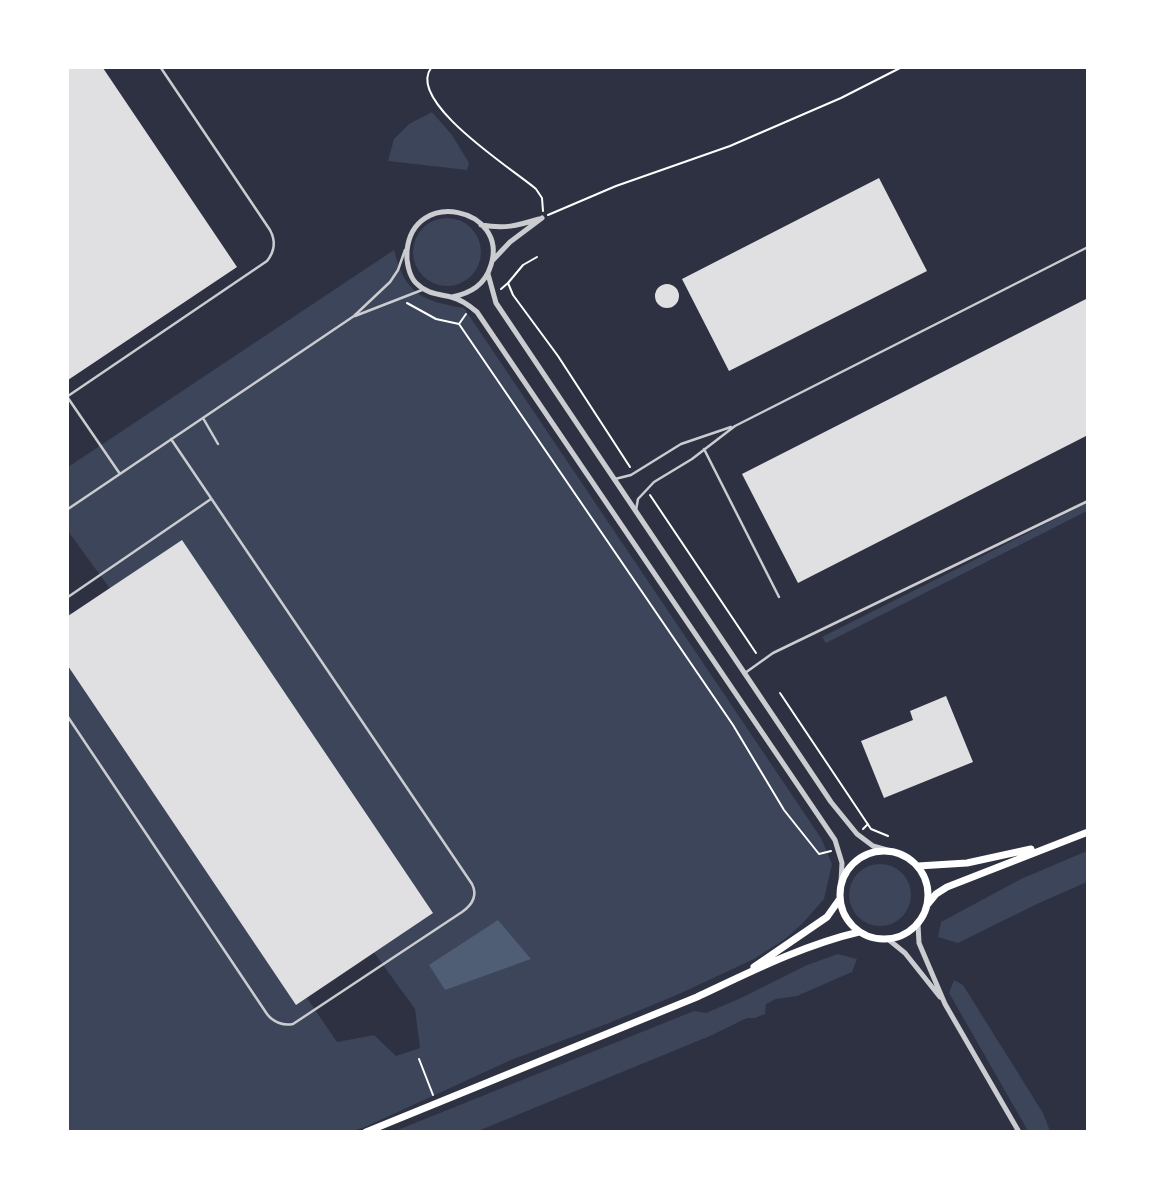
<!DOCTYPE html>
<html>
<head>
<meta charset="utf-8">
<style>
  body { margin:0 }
  #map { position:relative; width:1155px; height:1199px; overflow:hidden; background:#2d3142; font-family:Merriweather,serif }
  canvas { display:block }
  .frame { position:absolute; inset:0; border:69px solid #fff; pointer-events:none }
</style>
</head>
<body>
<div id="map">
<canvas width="1155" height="1199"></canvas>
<div class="frame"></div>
</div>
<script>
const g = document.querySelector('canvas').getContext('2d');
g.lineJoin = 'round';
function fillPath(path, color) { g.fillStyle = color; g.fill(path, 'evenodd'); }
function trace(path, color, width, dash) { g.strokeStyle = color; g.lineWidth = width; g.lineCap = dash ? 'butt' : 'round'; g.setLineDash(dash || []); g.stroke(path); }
fillPath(new Path2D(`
  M432 112 452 135 469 163 467 170 388 161 394 139 409 124Z
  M413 252a34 34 0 1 1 68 0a34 34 0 1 1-68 0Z
  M394 250C405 294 422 301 464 308L821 838 832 864 824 899 802 924 785 939 754 959 679 994 609 1023 511 1060 365 1127 353 1131H68V609L180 762 191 828 337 1042 374 1035 396 1056 420 1048 415 1009 68 531V467Z
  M1087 503V511L826 643 822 637Z
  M1087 851V882L1037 904 958 943 938 937 941 922 1021 879Z
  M849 895a31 31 0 1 1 62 0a31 31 0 1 1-62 0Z
  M838 954 857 959 852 972 797 996 776 999 766 1004 765 1014 755 1018H747L710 1036 478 1131H395L694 1011 706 1013 741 998 807 965Z
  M954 980 963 985 1043 1113 1050 1131H1028L949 993Z`), '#3c4559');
fillPath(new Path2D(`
  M498 920 531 959 445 990 429 965Z`), '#4f5d75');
fillPath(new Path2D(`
  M68 68H103L237 267 68 380Z
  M879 178 927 271 729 371 682 279Z
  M655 296a12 12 0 1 1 24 0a12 12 0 1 1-24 0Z
  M1088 298V435L798 583 742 474Z
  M182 540 433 913 296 1005 68 666V616Z
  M946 696 973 762 884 798 861 741 913 720 910 711Z`), '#e0e0e3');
trace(new Path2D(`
  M431 68C406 102 514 170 536 189L542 198 543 211
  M548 215 616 186 730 146 841 98 900 68
  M537 257 523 265 508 283 513 295 558 356 630 467
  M501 289 508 283
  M407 303 436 319 459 324 733 725 784 810 819 854 831 851
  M459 324 466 314
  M650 495 756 653
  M780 693 871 829 888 836
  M863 829 868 824
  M419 1059 433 1095`), '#fff', 2);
trace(new Path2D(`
  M355 316 422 290
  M68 396 267 261C275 251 276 241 270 230L161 68
  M68 398 120 474
  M203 418 218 444
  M704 449 779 597
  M615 479 631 475 681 444 731 427
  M68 509 354 316 390 282 398 270 405 250
  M636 510 638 499 654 482 692 459 735 426 1088 247
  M68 597 211 499
  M745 673 773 653 1088 501
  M68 717 267 1014C273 1022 283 1026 293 1024L462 912C472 905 478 896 472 884L171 439`), '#caccd0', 2.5);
trace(new Path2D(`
  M481 225C505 229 516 226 539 219
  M493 260 510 242 542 218
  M488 274 496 303 831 802 857 834 873 846 894 852
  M452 297C471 293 485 285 491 265 509 208 413 187 407 251 406 261 409 276 416 283 427 294 438 294 451 297 459 299 470 306 477 312L835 840 842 863 841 882
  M918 924 919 943 945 1004 1019 1132
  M889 940 905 953 940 997`), '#caccd0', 5);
trace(new Path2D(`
  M840 895a44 44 0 1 1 88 0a44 44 0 1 1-88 0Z
  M918 866 967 863 1031 849
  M927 905 936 894 947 887 1088 832
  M754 967 827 917 839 900
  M366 1132 697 997C748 973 803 945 859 932`), '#fff', 7);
</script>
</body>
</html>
